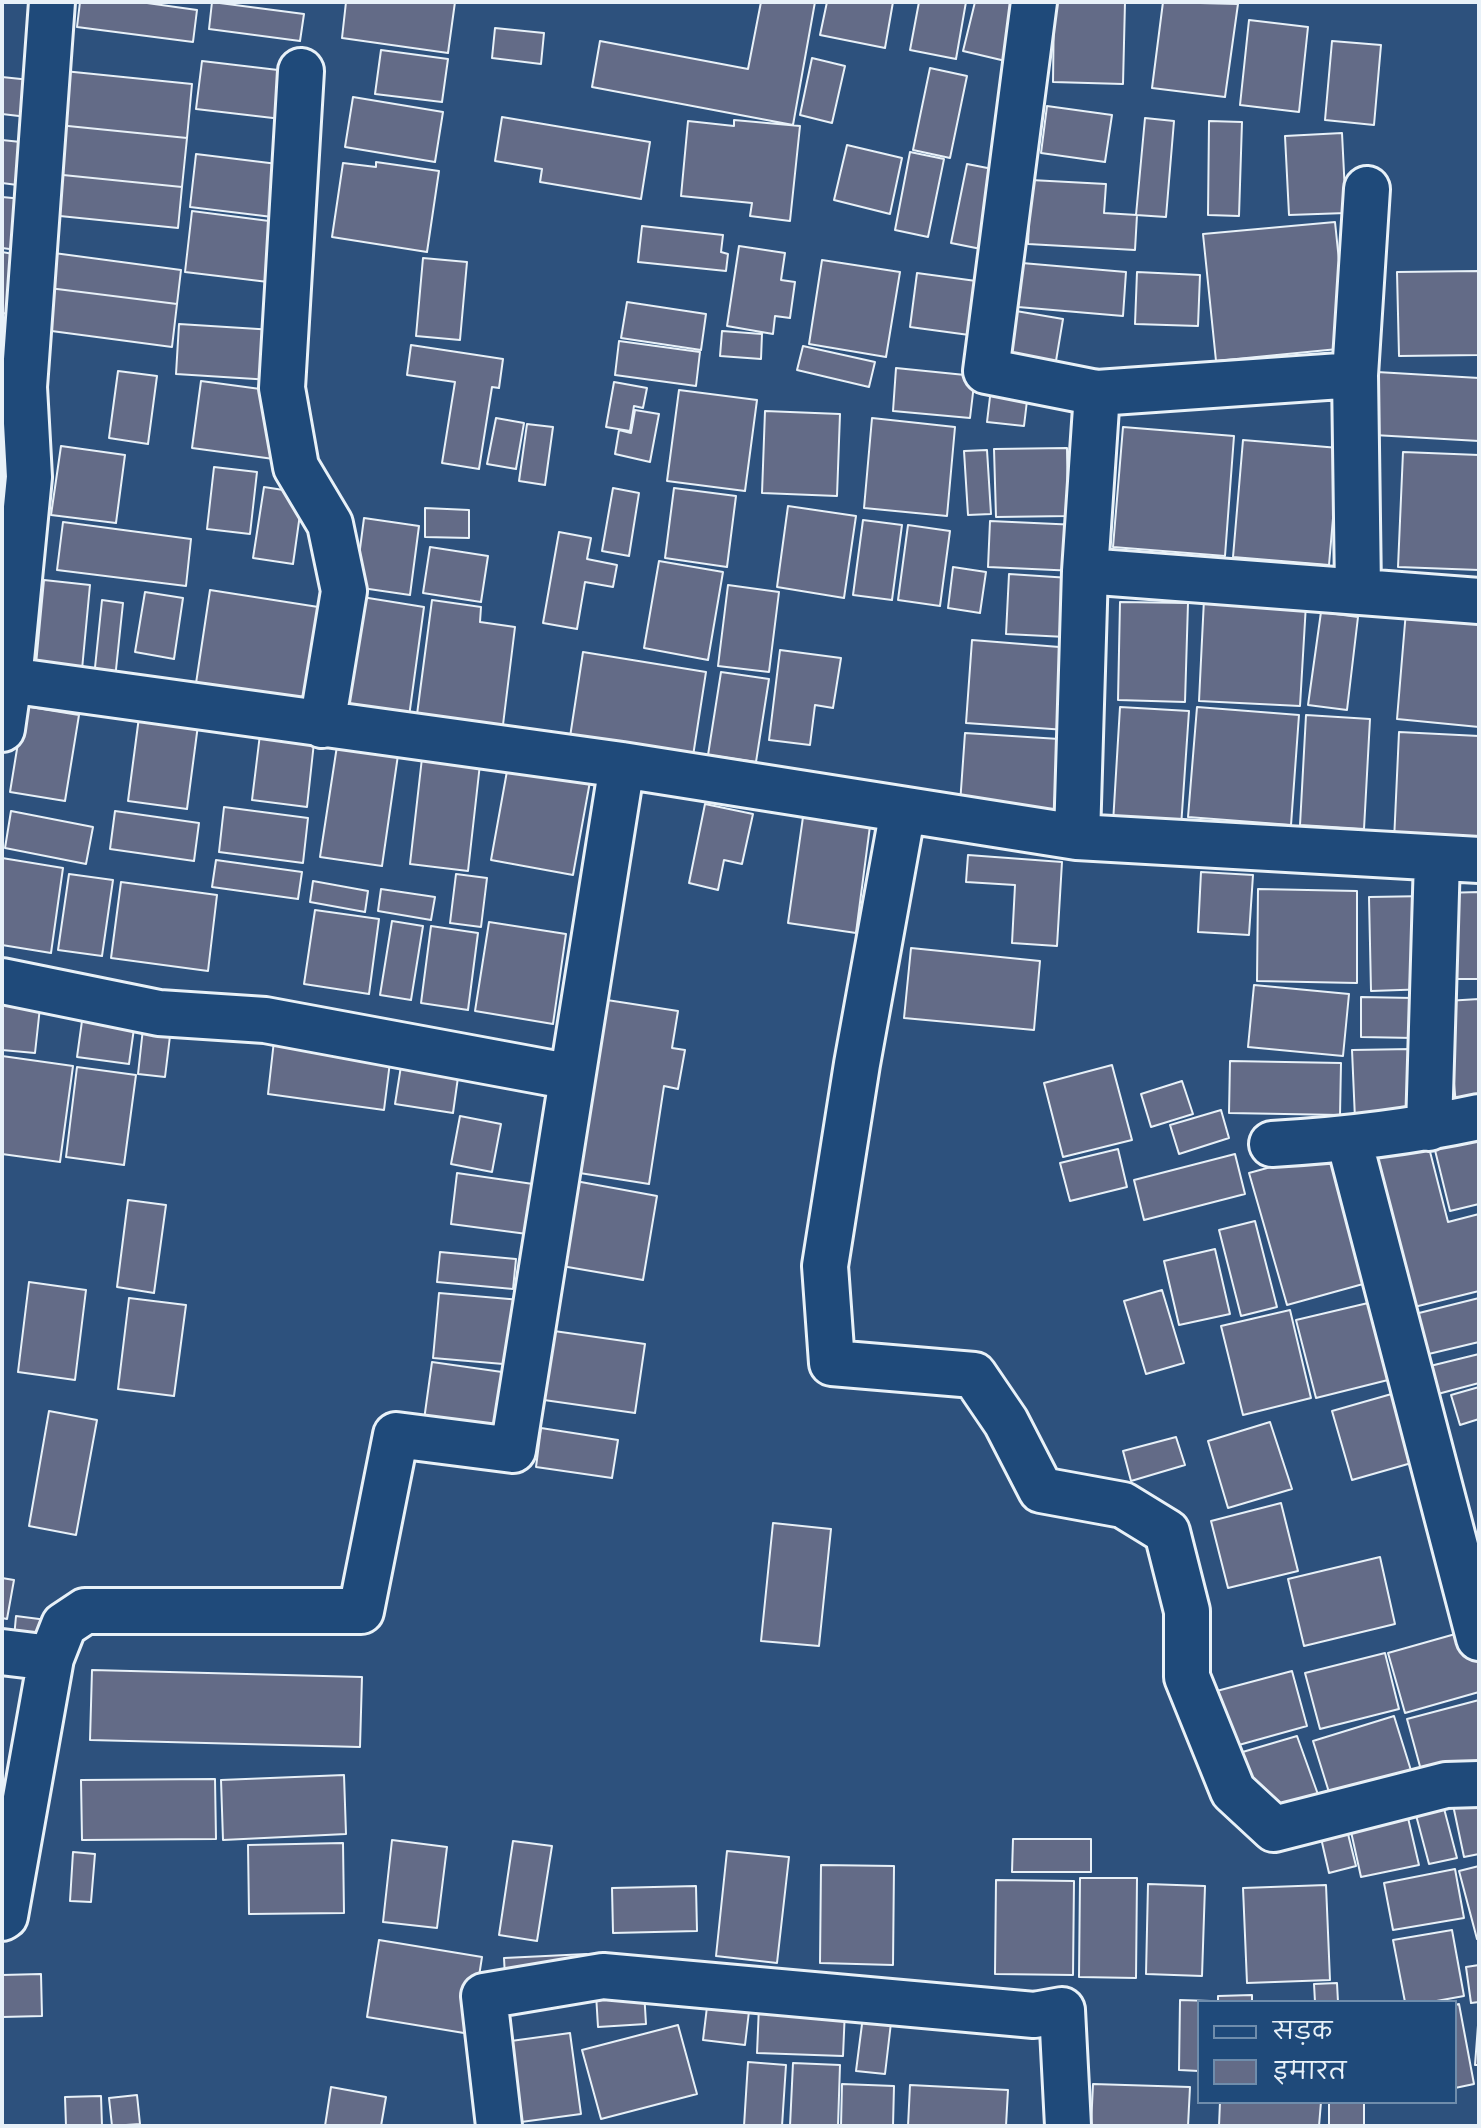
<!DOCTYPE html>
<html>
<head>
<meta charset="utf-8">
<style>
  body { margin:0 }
  #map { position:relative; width:1481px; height:2128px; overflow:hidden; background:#2d517d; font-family:Delius,"Playpen Sans Deva",sans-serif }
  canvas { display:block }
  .frame { position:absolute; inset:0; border:4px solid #e8f1f8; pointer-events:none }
  .legend { position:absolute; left:1197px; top:2000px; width:260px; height:104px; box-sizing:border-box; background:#1f4a7a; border:2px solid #6f8dac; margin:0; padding:10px 14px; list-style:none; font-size:24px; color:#e8f1f8 }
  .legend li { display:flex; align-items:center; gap:16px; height:40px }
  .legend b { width:40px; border:2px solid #6f8dac }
</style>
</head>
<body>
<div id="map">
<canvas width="1481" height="2128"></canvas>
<div class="frame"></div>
<ul class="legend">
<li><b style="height:10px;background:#1f4a7a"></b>सड़क</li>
<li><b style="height:22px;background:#636b87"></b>इमारत</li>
</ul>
</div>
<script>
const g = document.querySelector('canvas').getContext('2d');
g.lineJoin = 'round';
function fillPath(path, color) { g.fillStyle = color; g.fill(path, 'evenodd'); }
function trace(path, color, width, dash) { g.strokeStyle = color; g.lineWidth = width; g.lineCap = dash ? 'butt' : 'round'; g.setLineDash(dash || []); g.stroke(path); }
const building = new Path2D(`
  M80 2H140L197 10 193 42 77 27Z
  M212 2 304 14 300 41 209 29Z
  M346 2H455L448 53 342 38Z
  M761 2H815L793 125 592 87 600 41 748 69Z
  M827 2H893L885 48 820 35Z
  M919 2H966L956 59 910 50Z
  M975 2H1017L1014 63 963 51Z
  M1054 2H1125L1123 84 1053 82Z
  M1163 2 1238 4 1225 97 1152 88Z
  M1249 20 1308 27 1299 112 1240 105Z
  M495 28 544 33 541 64 492 58Z
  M1332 41 1381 45 1374 125 1325 120Z
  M381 50 448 59 442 102 375 94Z
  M812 58 845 66 832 123 800 115Z
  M202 61 295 72 290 120 196 109Z
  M930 68 967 76 950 158 913 150Z
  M64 71 192 84 187 138 58 125Z
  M2 77 40 81 36 118 2 114Z
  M353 97 443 112 435 162 345 147Z
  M1047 106 1112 115 1105 162 1041 153Z
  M502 117 650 142 641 199 540 182 542 169 495 161Z
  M1145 118 1174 121 1166 217 1136 215Z
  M734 120 800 126 790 221 750 216 752 203 681 196 688 121 734 126Z
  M1209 121 1242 122 1239 216 1208 215Z
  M58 125 187 138 182 187 53 174Z
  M1342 133 1346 213 1289 215 1285 136Z
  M2 140 30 143 25 186 2 183Z
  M847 145 902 158 890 214 834 200Z
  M910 152 944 159 928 237 895 230Z
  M196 154 302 167 297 220 190 207Z
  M376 162 439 171 427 252 332 237 343 163 376 167Z
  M967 164 1013 173 996 252 951 243Z
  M53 174 182 187 178 228 50 215Z
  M1031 180 1106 184 1104 213 1137 215 1135 250 1028 244Z
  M2 197 23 199 17 250 2 248Z
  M192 211 300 225 293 285 185 272Z
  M1335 222 1348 348 1216 361 1203 234Z
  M642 226 723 235 721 252 728 254 726 271 638 262Z
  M739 246 785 253 781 280 795 282 790 318 775 316 773 334 727 326Z
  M2 252 19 255 10 314 2 313Z
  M54 253 181 270 177 304 49 288Z
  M423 258 467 262 460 340 416 336Z
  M822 260 900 272 886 357 809 344Z
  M1022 263 1126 272 1123 316 1018 307Z
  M1479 271V355L1399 356 1397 272Z
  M1137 272 1200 275 1198 326 1135 324Z
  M917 273 991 283 984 337 910 327Z
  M49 288 177 304 172 347 44 330Z
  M627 302 706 314 701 350 621 338Z
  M1016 311 1063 319 1055 367 1008 359Z
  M179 324 290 331 287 381 176 374Z
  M722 331 762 334 761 359 720 356Z
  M619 341 700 352 696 386 615 375Z
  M411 345 503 359 499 388 492 387 479 469 442 463 455 382 407 375Z
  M803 346 875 362 869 387 797 370Z
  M896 368 975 376 970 418 893 411Z
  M118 371 157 376 148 444 109 438Z
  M1377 372 1479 378V441L1374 435Z
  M992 380 1029 384 1024 426 987 422Z
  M201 381 290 393 281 460 192 448Z
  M614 382 647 388 643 408 634 406 630 431 606 427Z
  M679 390 757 400 745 491 667 481Z
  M635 410 659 414 650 462 615 454 619 430 631 433Z
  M765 411 840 414 837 496 762 493Z
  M496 418 524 423 516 469 487 464Z
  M872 418 955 427 947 516 864 508Z
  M527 424 553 427 545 485 519 481Z
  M1123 427 1234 436 1225 556 1113 547Z
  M1243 440 1339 448 1329 565 1233 557Z
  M61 446 125 455 116 523 51 515Z
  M1067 448 1068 516 996 517 994 449Z
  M987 450 991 514 968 515 964 451Z
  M1403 452 1479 455V570L1398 567Z
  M214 467 257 472 250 534 207 529Z
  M264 487 303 493 293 564 253 558Z
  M613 488 639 493 629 556 602 551Z
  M674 488 736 496 727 567 665 558Z
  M788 506 856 516 844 598 777 587Z
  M425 508 469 510V538L425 537Z
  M364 518 419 526 410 595 355 587Z
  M863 520 902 525 892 600 853 595Z
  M990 521 1078 525 1076 571 988 567Z
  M63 522 191 539 186 586 57 570Z
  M908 525 950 531 940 606 898 600Z
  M559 532 591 538 587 559 617 565 613 587 585 582 577 629 543 623Z
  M430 547 488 556 481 602 423 593Z
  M659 561 723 572 708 660 644 648Z
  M953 567 986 572 980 613 948 608Z
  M1009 574 1070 578 1066 637 1006 634Z
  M44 580 90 585 81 680 35 675Z
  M728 585 779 592 769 672 718 666Z
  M210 590 331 609 315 709 195 690Z
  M145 592 183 598 174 659 135 652Z
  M362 597 424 607 408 724 345 715Z
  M1204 599 1306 604 1300 706 1199 701Z
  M102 600 123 603 115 679 94 677Z
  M432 600 481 607 480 622 515 627 502 733 416 722Z
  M1120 602 1188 603 1185 702 1118 700Z
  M1406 611 1479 618V727L1397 719Z
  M1321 612 1358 617 1347 710 1308 705Z
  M972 640 1072 648 1066 730 966 723Z
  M780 650 841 658 833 708 815 705 810 745 769 740Z
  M583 652 706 672 693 756 570 737Z
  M721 672 769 679 756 762 708 755Z
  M24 706 79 715 65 801 10 792Z
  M1120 707 1189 711 1181 827 1113 823Z
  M1197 707 1299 715 1291 825 1188 817Z
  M1306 715 1370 719 1364 829 1300 825Z
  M139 717 198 725 187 809 128 801Z
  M261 726 315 733 307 807 252 800Z
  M1399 732 1479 736V845L1394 841Z
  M965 733 1059 739 1054 810 960 804Z
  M337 746 398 755 382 866 320 857Z
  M422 758 480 764 468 871 410 864Z
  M509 760 591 776 573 875 491 860Z
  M705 804 753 814 742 864 724 860 718 890 689 883Z
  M224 807 308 818 303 863 219 852Z
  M11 811 93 827 86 864 5 848Z
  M115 811 199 823 194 861 110 849Z
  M803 817 870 826 856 933 788 923Z
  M968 855 1062 862 1057 946 1012 943 1015 885 966 882Z
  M2 858 63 868 51 953 2 945Z
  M216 860 302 872 298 899 212 887Z
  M1201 872 1253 875 1249 935 1198 932Z
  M69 874 113 880 102 956 58 950Z
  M456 874 487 878 481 927 450 923Z
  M313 881 368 891 365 912 310 902Z
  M121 882 217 895 208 971 111 958Z
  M381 889 435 897 431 920 378 911Z
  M1258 889 1357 891V983L1257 981Z
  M1479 892V979H1444L1443 893Z
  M1428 896 1430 989 1371 991 1369 897Z
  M315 910 379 919 369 994 304 984Z
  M392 921 423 926 411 1000 380 995Z
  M489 922 566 934 553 1024 475 1011Z
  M431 926 478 933 468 1010 421 1003Z
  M911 948 1040 961 1034 1030 904 1018Z
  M2 984 42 989 35 1053 2 1050Z
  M1254 985 1349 994 1343 1056 1248 1047Z
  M86 992 138 1000 129 1064 77 1057Z
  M147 992 175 995 165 1077 138 1074Z
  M1361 997 1413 998V1038L1361 1037Z
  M594 998 678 1011 672 1048 685 1050 678 1089 664 1086 649 1184 567 1171Z
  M1479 999V1102L1456 1104 1446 1001Z
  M277 1014 394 1030 384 1110 268 1094Z
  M404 1047 461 1056 453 1113 395 1104Z
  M1412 1049 1414 1118 1355 1119 1352 1050Z
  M2 1056 73 1066 60 1162 2 1154Z
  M1230 1061 1341 1063 1340 1115 1229 1113Z
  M1112 1065 1132 1140 1063 1157 1044 1083Z
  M77 1067 136 1075 124 1165 66 1157Z
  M1182 1081 1193 1114 1151 1127 1141 1094Z
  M1221 1110 1229 1138 1179 1154 1170 1125Z
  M460 1116 501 1124 492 1172 451 1164Z
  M1479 1122V1204L1450 1211 1431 1134Z
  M1426 1136 1448 1222 1479 1214V1291L1402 1310 1362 1152Z
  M1118 1149 1127 1187 1070 1201 1060 1163Z
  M1336 1149 1374 1281 1287 1305 1249 1173Z
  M1235 1154 1245 1194 1144 1220 1134 1180Z
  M457 1173 533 1184 527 1234 451 1224Z
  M570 1180 657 1196 643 1280 556 1265Z
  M128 1200 166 1205 154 1293 117 1287Z
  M1255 1221 1277 1307 1241 1316 1219 1230Z
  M1215 1249 1230 1314 1179 1325 1164 1261Z
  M440 1252 516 1259 513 1289 437 1282Z
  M29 1282 86 1290 75 1380 18 1372Z
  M1162 1290 1184 1363 1146 1374 1124 1301Z
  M439 1293 521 1300 515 1365 433 1358Z
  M129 1298 186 1305 174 1396 118 1389Z
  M1479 1298V1342L1416 1357 1407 1316Z
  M1385 1299 1404 1376 1316 1398 1296 1320Z
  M1290 1310 1311 1398 1243 1415 1221 1326Z
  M554 1331 645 1344 635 1413 544 1400Z
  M1479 1354V1383L1434 1395 1426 1367Z
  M432 1362 509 1373 501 1431 424 1420Z
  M1479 1387V1419L1460 1425 1451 1395Z
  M1409 1389 1429 1458 1352 1480 1332 1411Z
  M49 1411 97 1420 76 1535 29 1526Z
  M1270 1422 1292 1489 1228 1508 1208 1441Z
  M541 1428 618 1440 612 1478 536 1467Z
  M1176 1437 1185 1465 1131 1481 1123 1451Z
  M1281 1503 1298 1571 1228 1588 1211 1521Z
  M773 1523 831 1529 819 1646 761 1641Z
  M1380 1557 1395 1624 1304 1646 1288 1579Z
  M2 1578 14 1580 7 1619 2 1618Z
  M16 1616 47 1620 43 1642 14 1638Z
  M1473 1629 1479 1648V1692L1405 1713 1388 1653Z
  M1385 1653 1399 1709 1320 1729 1305 1673Z
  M92 1670 362 1677 360 1747 90 1740Z
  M1292 1671 1307 1726 1228 1748 1213 1692Z
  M1479 1700V1766L1424 1781 1407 1719Z
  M1394 1716 1414 1780 1333 1805 1313 1741Z
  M1297 1736 1320 1800 1279 1816 1229 1756Z
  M344 1775 346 1834 223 1840 221 1780Z
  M215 1779 216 1839 82 1840 81 1780Z
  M1441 1797 1457 1858 1429 1864 1413 1804Z
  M1479 1800V1854L1464 1857 1453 1805Z
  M1405 1805 1419 1865 1361 1877 1348 1818Z
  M1344 1818 1356 1866 1329 1873 1318 1825Z
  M1013 1839H1091V1872H1012Z
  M392 1840 447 1847 437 1928 383 1922Z
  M513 1841 552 1846 537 1941 499 1935Z
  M343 1843 344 1913 249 1914 248 1845Z
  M727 1851 789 1857 777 1963 716 1956Z
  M73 1852 95 1854 91 1902 70 1901Z
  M821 1865 894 1866 893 1965 820 1963Z
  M1479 1866V1938L1477 1939 1459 1871Z
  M1455 1869 1464 1918 1393 1930 1384 1883Z
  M1080 1878H1137L1136 1978 1079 1977Z
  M996 1880 1074 1881 1073 1975 995 1974Z
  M1148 1884 1205 1886 1202 1976 1146 1974Z
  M1326 1885 1330 1980 1247 1983 1243 1888Z
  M696 1886 697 1931 613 1933 612 1888Z
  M1452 1930 1464 1996 1431 2002H1405L1393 1940Z
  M379 1940 482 1957 470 2034 367 2017Z
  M587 1954 589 1992 506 1997 504 1958Z
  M642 1958 646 2024 598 2027 594 1961Z
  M1479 1965V2002L1471 2003 1466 1967Z
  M41 1974 42 2016 2 2017V1975Z
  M710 1982 752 1986 745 2045 703 2040Z
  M760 1982 846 1986 843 2056 757 2053Z
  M1337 1983 1338 2002H1315L1314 1984Z
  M866 1993 894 1997 885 2074 856 2071Z
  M1252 1995V2002H1218V1996Z
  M1180 2000 1211 2001 1199 2002V2071L1179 2070Z
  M1459 2004 1474 2084 1455 2088V2005Z
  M1479 2012V2065H1475Z
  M678 2025 697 2094 601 2119 582 2050Z
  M570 2033 581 2114 506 2124 496 2043Z
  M748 2062 786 2065 782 2126H744Z
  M793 2063 840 2065 838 2126H790Z
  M842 2084 894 2086 893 2126H841Z
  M1093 2084 1190 2087 1188 2126H1091Z
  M910 2085 1008 2090 1006 2126H908Z
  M331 2087 386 2097 381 2126H325Z
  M137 2095 140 2124 112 2126 109 2098Z
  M101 2096 102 2126H66L65 2097Z
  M1220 2102H1321L1319 2126H1219Z
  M1329 2102H1364V2126H1329Z`);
fillPath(building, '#636b87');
trace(building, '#e8f1f8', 2);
const street = new Path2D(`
  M1034 2 986 371 1097 393 1355 375 1358 590
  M301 71 282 388 296 467 330 524 344 591 322 725
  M1355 375 1367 189
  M1097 393 1085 571 1077 837 1479 860
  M1085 571 1479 601
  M2 679 622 765 1077 837
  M2 729 9 680 29 477 24 387 52 2
  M903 810 857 1064 825 1266 832 1363 974 1375 1006 1422 1041 1490 1123 1505 1167 1532 1187 1611V1677L1233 1791 1274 1829 1446 1785 1479 1784
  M2 981 159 1013 265 1020 572 1077
  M1429 1128 1437 859
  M1349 1140 1479 1638
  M1272 1144C1342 1140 1410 1132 1479 1117
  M2 1652 51 1658
  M2 1918 5 1916 51 1658 64 1625 85 1611H361L396 1435 513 1450 622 765
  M499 2126 484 1996 603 1976 1034 2015 1062 2010 1068 2126`);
trace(street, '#e8f1f8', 50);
trace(street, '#1f4a7a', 44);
</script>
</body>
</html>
